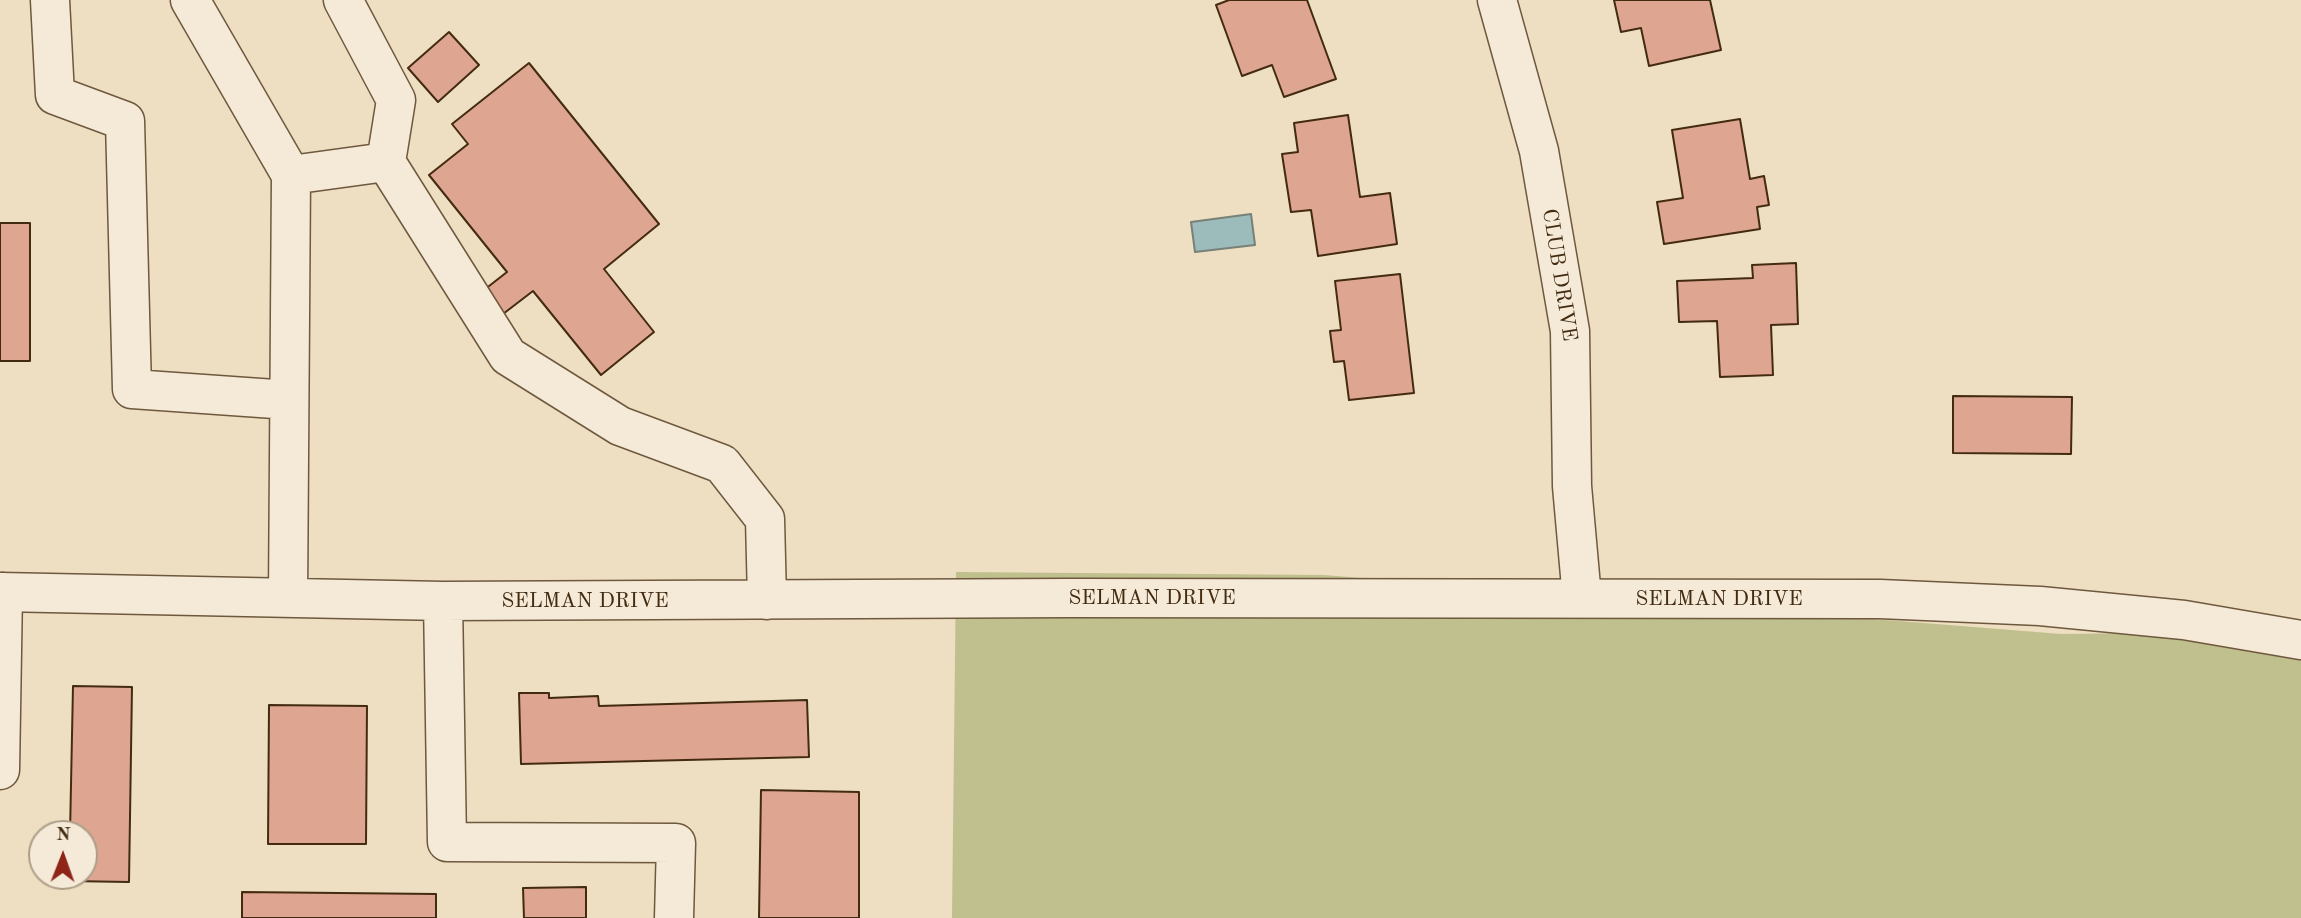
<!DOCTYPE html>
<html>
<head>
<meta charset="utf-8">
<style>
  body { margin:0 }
  #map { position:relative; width:2301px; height:918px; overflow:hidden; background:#eedec2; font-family:"Old Standard TT",serif }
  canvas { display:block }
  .north { position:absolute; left:28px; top:820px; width:70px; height:70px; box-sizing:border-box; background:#f4ead7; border:2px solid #ad9e88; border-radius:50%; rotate:1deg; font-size:19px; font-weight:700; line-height:28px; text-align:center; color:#432b12 }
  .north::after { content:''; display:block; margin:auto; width:24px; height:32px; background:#8f2418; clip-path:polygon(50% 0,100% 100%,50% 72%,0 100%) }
</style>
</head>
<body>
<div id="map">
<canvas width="2301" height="918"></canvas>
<div class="north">N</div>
</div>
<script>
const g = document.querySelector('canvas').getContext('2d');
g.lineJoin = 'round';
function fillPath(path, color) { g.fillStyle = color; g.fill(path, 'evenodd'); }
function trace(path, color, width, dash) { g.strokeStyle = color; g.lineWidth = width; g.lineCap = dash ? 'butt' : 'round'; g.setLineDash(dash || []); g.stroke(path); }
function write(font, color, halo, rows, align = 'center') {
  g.font = font + ' "Old Standard TT",serif'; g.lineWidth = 5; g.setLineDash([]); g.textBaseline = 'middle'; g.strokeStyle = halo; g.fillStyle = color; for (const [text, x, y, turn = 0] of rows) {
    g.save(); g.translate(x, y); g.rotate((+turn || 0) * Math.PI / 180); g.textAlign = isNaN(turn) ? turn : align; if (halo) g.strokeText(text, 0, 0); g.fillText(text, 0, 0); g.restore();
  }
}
fillPath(new Path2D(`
  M956 572 1324 575 2061 634 2301 631V918H952Z`), '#c0bf8e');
const water = new Path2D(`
  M1251 214 1255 245 1195 252 1191 222Z`);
fillPath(water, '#9cbbbb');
trace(water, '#788177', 2);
const building = new Path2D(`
  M1229 0H1307L1336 79 1284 97 1272 65 1242 76 1216 5Z
  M1614 0H1710L1721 50 1649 66 1641 28 1621 32Z
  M449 32 479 65 438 102 408 68Z
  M529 63 659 224 604 269 654 332 601 375 533 291 503 314 484 290 507 272 429 175 468 144 452 124Z
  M1348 115 1360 197 1390 193 1397 244 1318 256 1311 210 1291 212 1282 154 1298 152 1294 123Z
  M1740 119 1750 179 1764 176 1769 205 1757 207 1760 229 1664 244 1657 202 1683 198 1672 130Z
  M0 223H30V361H0Z
  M1796 263 1798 324 1771 325 1773 375 1720 377 1717 321 1679 322 1677 281 1753 278 1752 265Z
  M1400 274 1414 393 1349 400 1344 361 1334 362 1330 331 1341 330 1335 281Z
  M1953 396 2072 397 2071 454 1953 453Z
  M73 686 132 687 129 882 70 881V876H84V834H70Z
  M519 693H549V698L598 696 599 706 807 700 809 757 521 764Z
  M269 705 367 706 366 844H268Z
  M761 790 859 792V918H759Z
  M586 887V918H524L523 888Z
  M242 892 436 894V918H242Z`);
fillPath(building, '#dea591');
trace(building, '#432b12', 2);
const minor = new Path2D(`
  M50 0 55 95 125 121 132 389 289 400
  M190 0 291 175 288 598
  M1497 0 1539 151 1570 331 1572 486 1582 598
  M386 162 508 356 620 426 722 464 765 519 767 600
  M291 175 386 162 396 100 343 0
  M0 592 443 601 1068 598 1880 599 2040 606 2184 620 2301 640
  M443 601 447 842 676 843 674 918
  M0 770 3 592`);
trace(minor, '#6e583e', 41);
trace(minor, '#f4ead7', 38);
write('21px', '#432b12', '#f4ead7', [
  ["CLUB DRIVE",1559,275,81],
  ["SELMAN DRIVE",1152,598],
  ["SELMAN DRIVE",1719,599],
  ["SELMAN DRIVE",585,601]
]);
</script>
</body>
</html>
